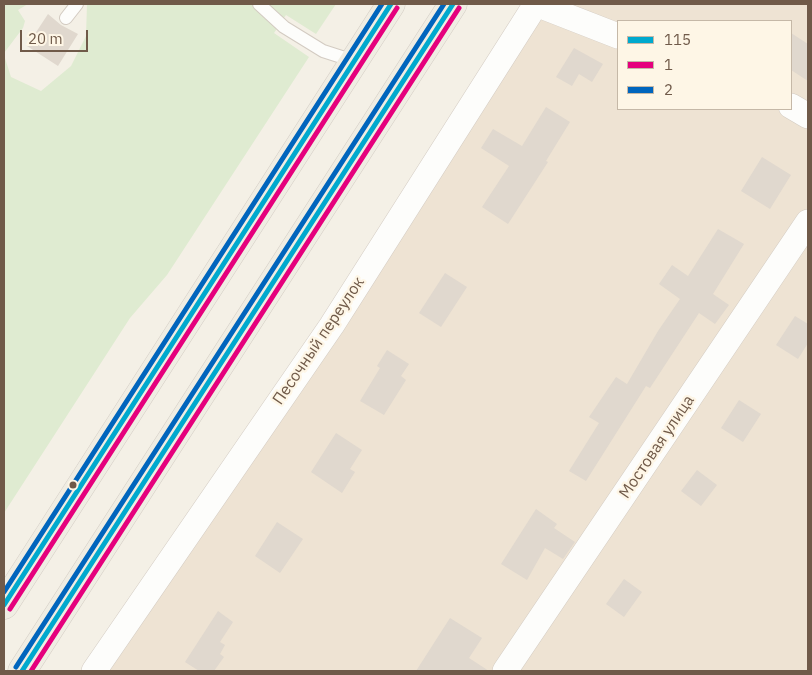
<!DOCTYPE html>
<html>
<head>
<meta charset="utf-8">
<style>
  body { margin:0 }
  #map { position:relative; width:812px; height:675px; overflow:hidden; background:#f4f0e6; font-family:"IBM Plex Sans",sans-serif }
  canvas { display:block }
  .frame { position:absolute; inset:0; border:5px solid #705a49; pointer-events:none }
  .legend { position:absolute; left:617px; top:20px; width:175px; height:90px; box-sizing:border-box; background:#fef6e6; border:1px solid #c5b8a7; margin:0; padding:6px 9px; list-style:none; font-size:15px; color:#705a49 }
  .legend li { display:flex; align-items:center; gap:10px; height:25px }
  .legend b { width:25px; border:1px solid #c5b8a7 }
  .scale { position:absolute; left:20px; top:30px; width:68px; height:22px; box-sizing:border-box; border:2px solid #705a49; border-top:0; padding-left:6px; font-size:15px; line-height:18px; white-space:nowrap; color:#705a49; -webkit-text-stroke:4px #fef6e6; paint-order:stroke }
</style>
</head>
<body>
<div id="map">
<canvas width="812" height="675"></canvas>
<div class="frame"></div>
<ul class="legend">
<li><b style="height:6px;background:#00a9ce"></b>115</li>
<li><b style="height:6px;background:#e5007d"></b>1</li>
<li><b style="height:6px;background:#0065bd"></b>2</li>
</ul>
<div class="scale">20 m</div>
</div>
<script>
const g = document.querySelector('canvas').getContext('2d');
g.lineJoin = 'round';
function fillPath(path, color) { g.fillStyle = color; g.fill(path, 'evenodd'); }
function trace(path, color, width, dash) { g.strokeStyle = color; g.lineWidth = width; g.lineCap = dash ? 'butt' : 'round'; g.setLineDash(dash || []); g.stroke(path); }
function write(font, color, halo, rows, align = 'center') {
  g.font = font + ' "IBM Plex Sans",sans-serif'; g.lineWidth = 4.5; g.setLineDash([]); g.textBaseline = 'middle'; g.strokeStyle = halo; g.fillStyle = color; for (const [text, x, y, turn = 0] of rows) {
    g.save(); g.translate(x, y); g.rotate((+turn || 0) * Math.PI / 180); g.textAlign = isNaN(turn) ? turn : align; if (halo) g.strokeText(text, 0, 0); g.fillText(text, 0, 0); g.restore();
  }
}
fillPath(new Path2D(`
  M538 4H808V671H100ZM618 21H791V109H618Z`), '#eee3d3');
fillPath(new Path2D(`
  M4 4H28L18 10 25 21 23 28 4 53Z
  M87 4H336L316 34 286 15 274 33 309 57 167 275 130 318 4 513V55L11 77 41 91 71 66 86 36Z`), '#dfebd1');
fillPath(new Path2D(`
  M48 14 61 25 78 34 58 66 27 46Z
  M791 33 808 44V81L791 70Z
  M574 48 603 64 592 82 579 74 572 86 556 77Z
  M546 107 570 122 546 161 548 162 508 224 482 207 509 166 481 148 493 129 522 146Z
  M762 157 791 175 770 209 741 191Z
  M718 229 744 244 713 294 729 305 715 324 699 313 650 388 646 386 586 481 569 471 599 423 589 417 616 377 627 384 658 331 680 299 659 284 672 265 688 276Z
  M445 273 467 287 441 327 419 313Z
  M795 316 808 324V343L798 359 776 345Z
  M387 350 409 364 401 376 406 380 384 415 360 401 380 368 377 366Z
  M739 400 761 414 743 442 721 428Z
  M336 433 362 450 350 469 355 472 342 493 311 472Z
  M697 470 717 485 701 506 681 491Z
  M536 509 557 524 554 528 575 542 563 559 545 548 527 580 501 564Z
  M277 522 303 539 280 573 255 556Z
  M624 579 642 592 624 617 606 604Z
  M218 611 233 622 220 642 225 645 220 654 224 657 214 671H199L185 662Z
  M450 618 482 638 469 658 489 671H416Z`), '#e0d8ce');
const service = new Path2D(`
  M259 4 284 27 323 51 354 61
  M66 18 77 4`);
const minor = new Path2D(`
  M536 4 618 36
  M791 106 808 116
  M94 671 332 325 536 4
  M505 671 808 222`);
const primary = new Path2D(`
  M4 605 391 4
  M22 671 453 4`);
trace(service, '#d3cbc2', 14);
trace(minor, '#d3cbc2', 26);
trace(primary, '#d3ccc4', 29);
trace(service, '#fdfdfb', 12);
trace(minor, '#fdfdfb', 25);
trace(primary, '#f0ede3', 28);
trace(new Path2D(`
  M4 605 391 4
  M22 671 453 4`), '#00a9ce', 5);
trace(new Path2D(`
  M10 609 397 8
  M31 671 459 8`), '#e5007d', 5);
trace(new Path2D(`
  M4 592 382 4
  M16 667 444 4`), '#0065bd', 5);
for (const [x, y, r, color] of [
  [73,485,4.5,"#705a49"]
]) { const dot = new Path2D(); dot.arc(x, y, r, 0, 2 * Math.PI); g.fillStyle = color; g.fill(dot); trace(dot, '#fef6e6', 2); }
write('16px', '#705a49', '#fef6e6', [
  ["Песочный переулок",319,341,-56],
  ["Мостовая улица",657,447,-56]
]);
</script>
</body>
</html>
